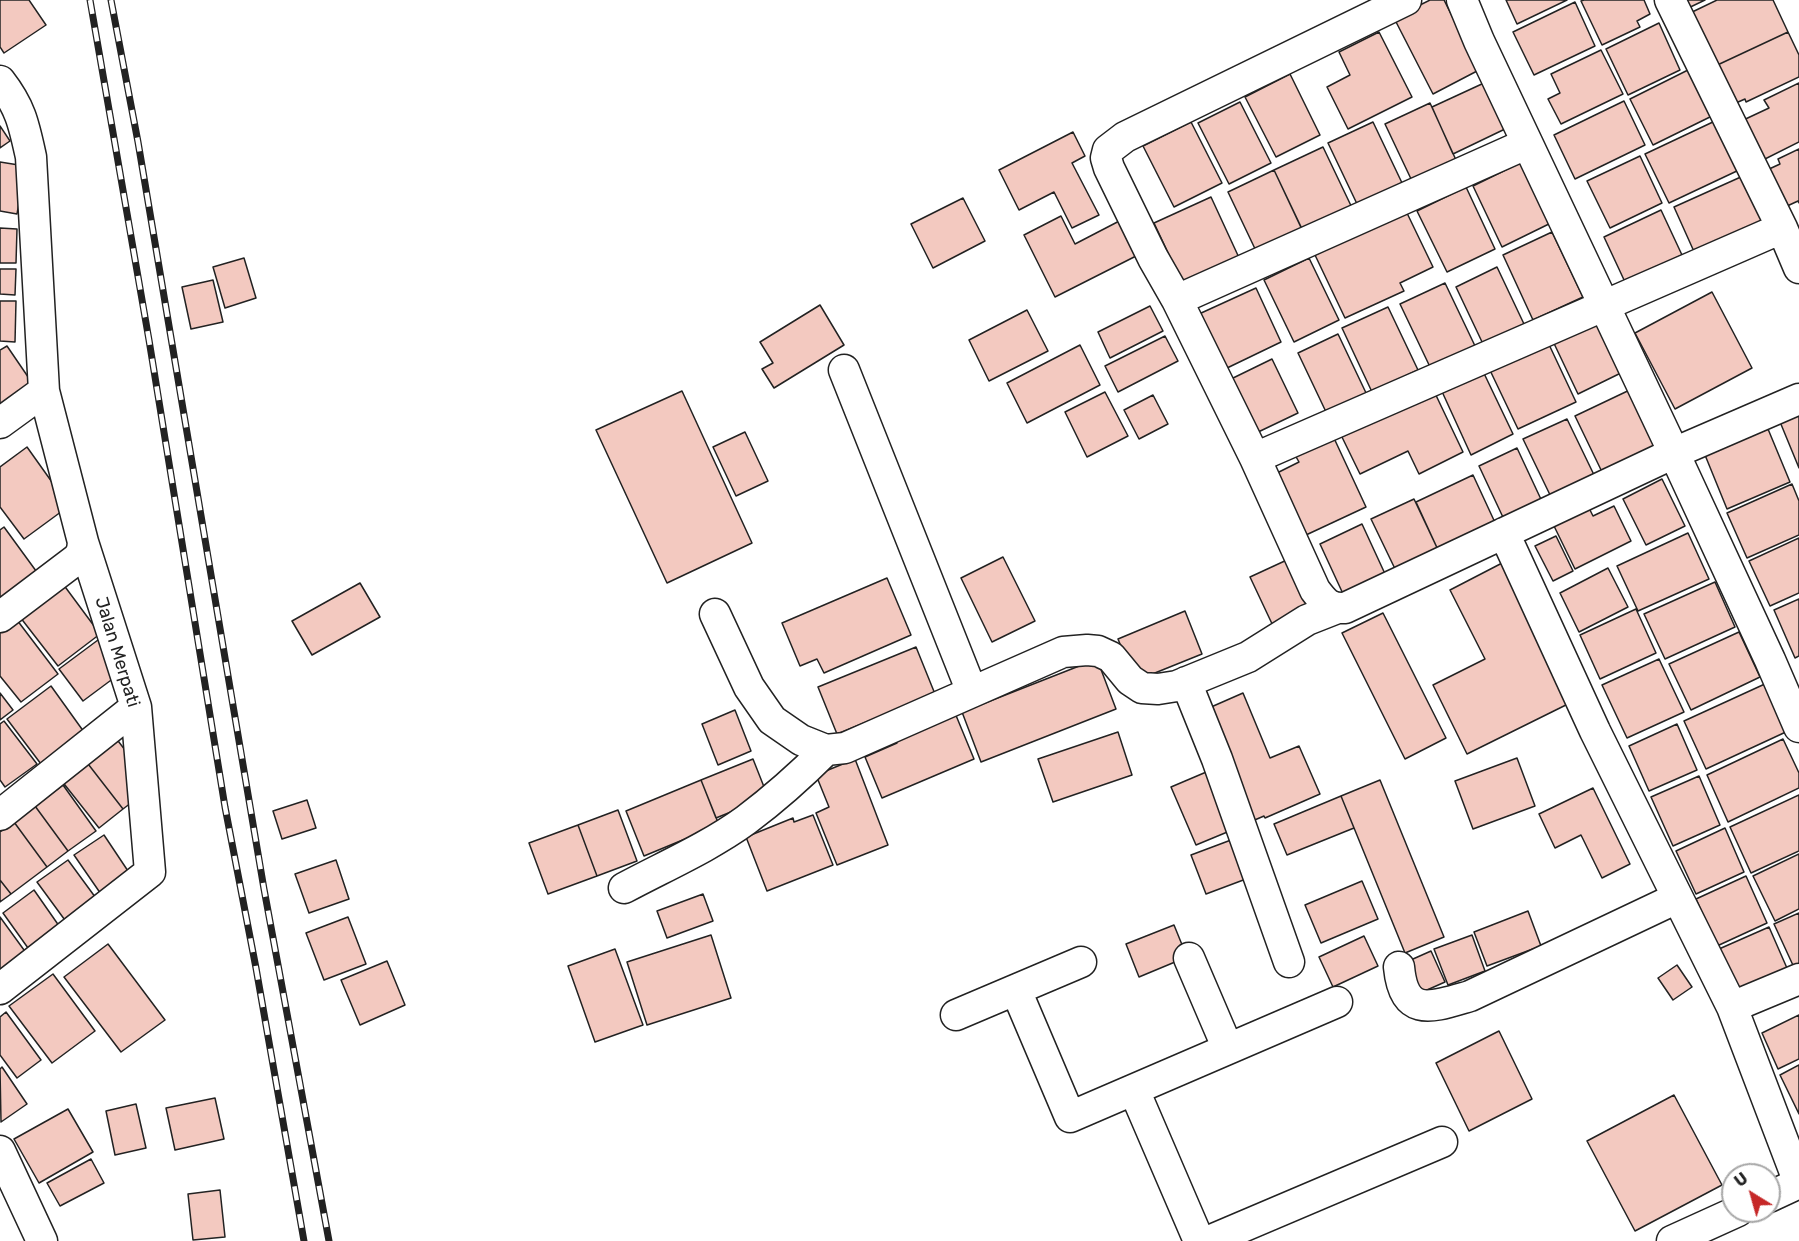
<!DOCTYPE html>
<html>
<head>
<meta charset="utf-8">
<style>
  body { margin:0 }
  #map { position:relative; width:1799px; height:1241px; overflow:hidden; background:#fff; font-family:Rubik,sans-serif }
  canvas { display:block }
  .north { position:absolute; left:1721px; top:1163px; width:60px; height:60px; box-sizing:border-box; background:#fff; border:2px solid #a7a7a7; border-radius:50%; rotate:323deg; font-size:16px; font-weight:700; line-height:24px; text-align:center; color:#222 }
  .north::after { content:''; display:block; margin:auto; width:21px; height:27px; background:#c62828; clip-path:polygon(50% 0,100% 100%,50% 72%,0 100%) }
</style>
</head>
<body>
<div id="map">
<canvas width="1799" height="1241"></canvas>
<div class="north">U</div>
</div>
<script>
const g = document.querySelector('canvas').getContext('2d');
g.lineJoin = 'round';
function fillPath(path, color) { g.fillStyle = color; g.fill(path, 'evenodd'); }
function trace(path, color, width, dash) { g.strokeStyle = color; g.lineWidth = width; g.lineCap = dash ? 'butt' : 'round'; g.setLineDash(dash || []); g.stroke(path); }
function write(font, color, halo, rows, align = 'center') {
  g.font = font + ' Rubik,sans-serif'; g.lineWidth = 4.5; g.setLineDash([]); g.textBaseline = 'middle'; g.strokeStyle = halo; g.fillStyle = color; for (const [text, x, y, turn = 0] of rows) {
    g.save(); g.translate(x, y); g.rotate((+turn || 0) * Math.PI / 180); g.textAlign = isNaN(turn) ? turn : align; if (halo) g.strokeText(text, 0, 0); g.fillText(text, 0, 0); g.restore();
  }
}
const building = new Path2D(`
  M0 0H29L46 25 4 53 0 47Z
  M1430 0H1444L1479 70 1433 94 1394 18Z
  M1506 0H1567L1517 24Z
  M1584 0H1644L1650 14 1637 21 1640 27 1602 45 1581 1Z
  M1677 0H1705L1682 11Z
  M1717 0H1773L1788 32 1711 68 1686 15Z
  M1575 2 1595 46 1534 75 1513 32Z
  M1659 23 1680 70 1628 95 1606 49Z
  M1379 32 1412 97 1348 129 1327 87 1350 75 1339 52Z
  M1788 32 1799 55V77L1746 102 1745 99 1729 106 1711 68Z
  M1601 50 1623 94 1561 124 1548 99 1560 93 1551 74Z
  M1692 68 1714 115 1653 145 1630 99Z
  M1290 74 1320 135 1276 157 1245 97Z
  M1484 83 1505 129 1453 154 1432 107Z
  M1799 83V142L1757 163 1737 123 1769 108 1764 100Z
  M1624 101 1645 145 1575 179 1554 135Z
  M1240 102 1271 163 1229 184 1198 123Z
  M1430 103 1456 160 1412 181 1385 124Z
  M1715 121 1739 170 1669 203 1645 154Z
  M1191 122 1222 183 1174 207 1143 146Z
  M1373 122 1403 185 1358 206 1328 143Z
  M0 126 10 141 0 148Z
  M1073 132 1085 156 1072 163 1099 215 1072 228 1054 192 1019 210 999 170Z
  M1323 147 1354 212 1305 236 1274 170Z
  M1799 149V203L1798 201 1785 207 1767 170 1780 164 1778 159Z
  M1640 156 1662 203 1610 228 1587 181Z
  M1526 160 1555 221 1502 247 1473 186Z
  M0 162 25 166 17 214 0 211Z
  M1274 170 1303 231 1257 253 1228 192Z
  M1743 176 1764 225 1696 256 1674 207Z
  M1466 187 1495 249 1447 272 1417 211Z
  M1211 197 1241 262 1185 289 1154 223Z
  M963 198 985 241 933 268 911 224Z
  M1661 210 1682 255 1625 282 1604 237Z
  M1406 211 1433 267 1400 283 1404 291 1345 318 1315 255Z
  M1061 216 1075 244 1127 217 1144 252 1055 297 1024 235Z
  M0 228 17 229 16 263H0Z
  M1552 232 1583 297 1533 320 1503 255Z
  M244 258 256 298 225 308 213 267Z
  M1309 258 1339 320 1294 342 1264 280Z
  M1497 267 1524 324 1483 344 1456 287Z
  M0 269H16L15 295 0 294Z
  M213 280 223 322 191 329 182 287Z
  M1445 283 1476 348 1431 369 1400 304Z
  M1256 288 1281 342 1225 369 1199 314Z
  M1712 292 1752 368 1675 409 1635 333Z
  M0 301H16L15 342 0 341Z
  M820 305 844 345 774 388 762 369 773 363 760 342Z
  M1150 306 1163 331 1110 358 1098 332Z
  M1388 307 1418 370 1372 392 1342 328Z
  M1027 310 1048 351 989 381 969 340Z
  M1599 312 1627 370 1578 394 1550 335Z
  M1338 334 1367 395 1327 414 1298 353Z
  M1165 336 1178 361 1118 392 1105 366Z
  M1545 336 1576 402 1518 429 1487 364Z
  M1080 345 1100 385 1027 423 1007 383Z
  M7 346 37 390 0 415V350Z
  M1272 359 1298 413 1254 434 1229 380Z
  M1480 365 1513 434 1471 455 1439 385Z
  M1636 387 1664 445 1603 474 1575 416Z
  M1433 389 1463 452 1419 474 1408 451 1360 474 1340 433Z
  M682 391 752 543 667 583 596 430Z
  M1105 392 1128 436 1087 457 1065 412Z
  M1153 395 1168 424 1139 439 1124 410Z
  M1799 409V468L1778 417Z
  M1567 419 1596 479 1552 499 1523 439Z
  M1768 429 1790 482 1727 509 1705 455Z
  M745 432 768 481 736 496 713 447Z
  M1333 436 1366 507 1306 535 1277 473 1299 462 1295 455Z
  M27 447 69 506 24 539 0 507V467Z
  M1517 448 1546 510 1508 528 1479 466Z
  M1473 475 1498 529 1439 552 1416 502Z
  M1662 479 1685 526 1646 545 1623 499Z
  M1792 484 1799 501V535L1747 558 1727 513Z
  M1414 499 1439 552 1397 573 1371 519Z
  M1614 506 1631 541 1575 569 1554 526 1589 508 1593 516Z
  M1362 524 1386 576 1344 596 1320 544Z
  M4 527 39 575 4 601 0 596V530Z
  M1688 533 1709 579 1638 611 1617 566Z
  M1556 536 1573 571 1553 581 1535 546Z
  M1799 538V593L1770 606 1749 561Z
  M1003 557 1035 621 992 642 961 578Z
  M1289 559 1312 611 1274 628 1250 577Z
  M1506 561 1576 700 1467 754 1433 685 1485 659 1450 590Z
  M1608 568 1628 607 1579 632 1560 593Z
  M887 578 911 635 824 673 817 659 800 666 782 623Z
  M1715 582 1735 627 1665 659 1644 614Z
  M360 583 380 617 312 655 292 621Z
  M63 584 100 634 58 666 20 617Z
  M1799 599V656L1795 658 1774 610Z
  M1636 609 1656 653 1600 679 1580 635Z
  M1185 611 1202 654 1135 681 1118 639Z
  M1383 613 1446 738 1405 759 1342 633Z
  M17 620 58 674 21 702 0 676V633Z
  M1739 632 1760 677 1691 710 1669 664Z
  M102 637 126 669 83 701 59 669Z
  M916 647 935 694 837 734 818 687Z
  M1097 659 1116 709 981 762 962 712Z
  M1659 659 1684 712 1627 738 1602 685Z
  M1767 683 1788 731 1706 769 1684 721Z
  M51 686 84 732 41 764 7 719Z
  M0 693 13 710 0 720Z
  M1243 693 1270 758 1299 746 1320 794 1265 818 1264 816 1250 822 1202 711Z
  M735 710 751 751 718 765 702 724Z
  M955 713 974 759 882 798 865 757 897 743 895 738Z
  M4 721 37 764 5 787 0 780V724Z
  M1677 724 1697 770 1649 791 1629 746Z
  M1118 732 1132 775 1053 802 1038 759Z
  M115 737 153 786 123 809 85 760Z
  M1783 739 1799 773V788L1728 822 1707 775Z
  M1517 758 1535 806 1473 829 1455 781Z
  M753 759 768 797 716 818 701 780Z
  M855 759 888 845 837 865 816 813 829 807 816 775Z
  M85 760 123 809 99 828 61 780Z
  M1211 770 1237 828 1196 845 1171 787Z
  M1699 776 1720 825 1673 846 1651 797Z
  M701 780 719 825 644 856 626 811Z
  M1380 780 1444 937 1405 953 1341 796Z
  M63 785 96 831 68 851 35 806Z
  M1593 788 1630 864 1602 878 1581 835 1555 848 1539 814Z
  M1799 795V851L1751 873 1730 827Z
  M1341 796 1354 828 1287 855 1274 824Z
  M307 800 316 828 282 839 273 811Z
  M35 806 68 851 47 867 14 822Z
  M618 810 637 861 597 876 578 825Z
  M813 815 833 865 767 891 746 837 793 818 794 822Z
  M14 822 47 867 11 894 0 880V832Z
  M578 825 597 876 548 894 529 843Z
  M1725 828 1744 872 1696 894 1676 851Z
  M104 835 132 877 103 897 74 855Z
  M1239 837 1254 876 1206 894 1191 855Z
  M1799 854V909L1775 921 1753 876Z
  M68 860 101 905 70 927 37 882Z
  M336 860 349 899 309 913 295 874Z
  M1746 876 1767 923 1717 946 1696 899Z
  M0 880 11 894 0 902Z
  M1362 881 1378 919 1321 943 1305 905Z
  M34 890 64 933 33 955 3 913Z
  M703 894 713 921 667 938 657 911Z
  M1528 911 1541 946 1487 966 1474 932Z
  M1799 913V973L1797 974 1774 924Z
  M0 917 32 961 0 977Z
  M348 917 366 964 324 980 306 933Z
  M1174 925 1187 957 1139 977 1126 944Z
  M1769 927 1790 975 1740 997 1719 949Z
  M711 935 731 998 647 1025 627 962Z
  M1472 935 1485 971 1448 985 1434 949Z
  M1364 936 1378 966 1333 987 1319 957Z
  M108 944 165 1020 121 1052 64 977Z
  M615 949 643 1025 595 1042 568 966Z
  M1431 951 1445 982 1418 994 1404 963Z
  M387 961 405 1005 360 1025 341 980Z
  M1677 965 1692 987 1673 1000 1658 978Z
  M53 974 95 1031 52 1063 9 1006Z
  M6 1012 41 1060 17 1078 0 1055V1017Z
  M1799 1015V1059L1778 1069 1762 1033Z
  M1499 1031 1532 1099 1469 1131 1436 1063Z
  M1799 1065V1114L1780 1075Z
  M2 1067 27 1104 1 1122 0 1069Z
  M1674 1095 1722 1185 1635 1231 1587 1141Z
  M215 1098 224 1139 175 1150 166 1108Z
  M136 1104 146 1148 115 1155 106 1111Z
  M68 1109 93 1152 39 1183 14 1139Z
  M91 1159 104 1183 60 1206 47 1183Z
  M220 1190 225 1237 193 1240 188 1194Z`);
fillPath(building, '#f3c9c0');
trace(building, '#222', 1.5);
const street = new Path2D(`
  M1406 0 1125 137 1108 150 1106 158 1109 168 1153 258 1177 300 1255 458 1315 590C1324 602 1329 609 1345 608L1674 453 1799 399
  M1462 0 1479 41 1674 453 1770 660 1799 727
  M1670 0 1782 228 1799 268
  M0 81C21 108 24 125 31 157L44 391 83 542 82 551 78 558 0 617
  M1177 300 1526 144
  M844 370 972 692
  M0 423 44 391
  M1255 458 1782 228
  M1504 533 1595 731 1732 1007 1799 1183
  M715 614 749 687 772 720 801 740 826 750 845 748 1063 652 1087 650 1098 651 1111 657 1130 680 1142 688 1158 689 1177 686 1248 657 1307 620 1335 609
  M1186 682 1217 759 1289 962
  M0 815 136 707
  M624 888C665 866 709 847 746 820 774 799 801 775 826 750
  M1189 958 1228 1049
  M1399 967C1404 1019 1432 1007 1470 996L1677 898
  M0 989 150 872 136 707 83 542
  M1016 990 1070 1117 1337 1002
  M1732 1007 1799 979
  M956 1015 1081 962
  M1134 1090 1199 1241
  M0 1151 42 1241
  M1769 1197 1799 1183
  M1209 1241 1442 1142
  M1672 1241 1738 1211`);
trace(street, '#222', 33);
trace(street, '#fff', 30);
const rail = new Path2D(`
  M90 0 149 340 225 807 256 968 304 1241
  M111 0 138 142 264 889 329 1241`);
trace(rail, '#222', 7);
trace(rail, '#fff', 4.5, [14]);
write('18px', '#222', '#fff', [
  ["Jalan Merpati",117,652,73]
]);
</script>
</body>
</html>
